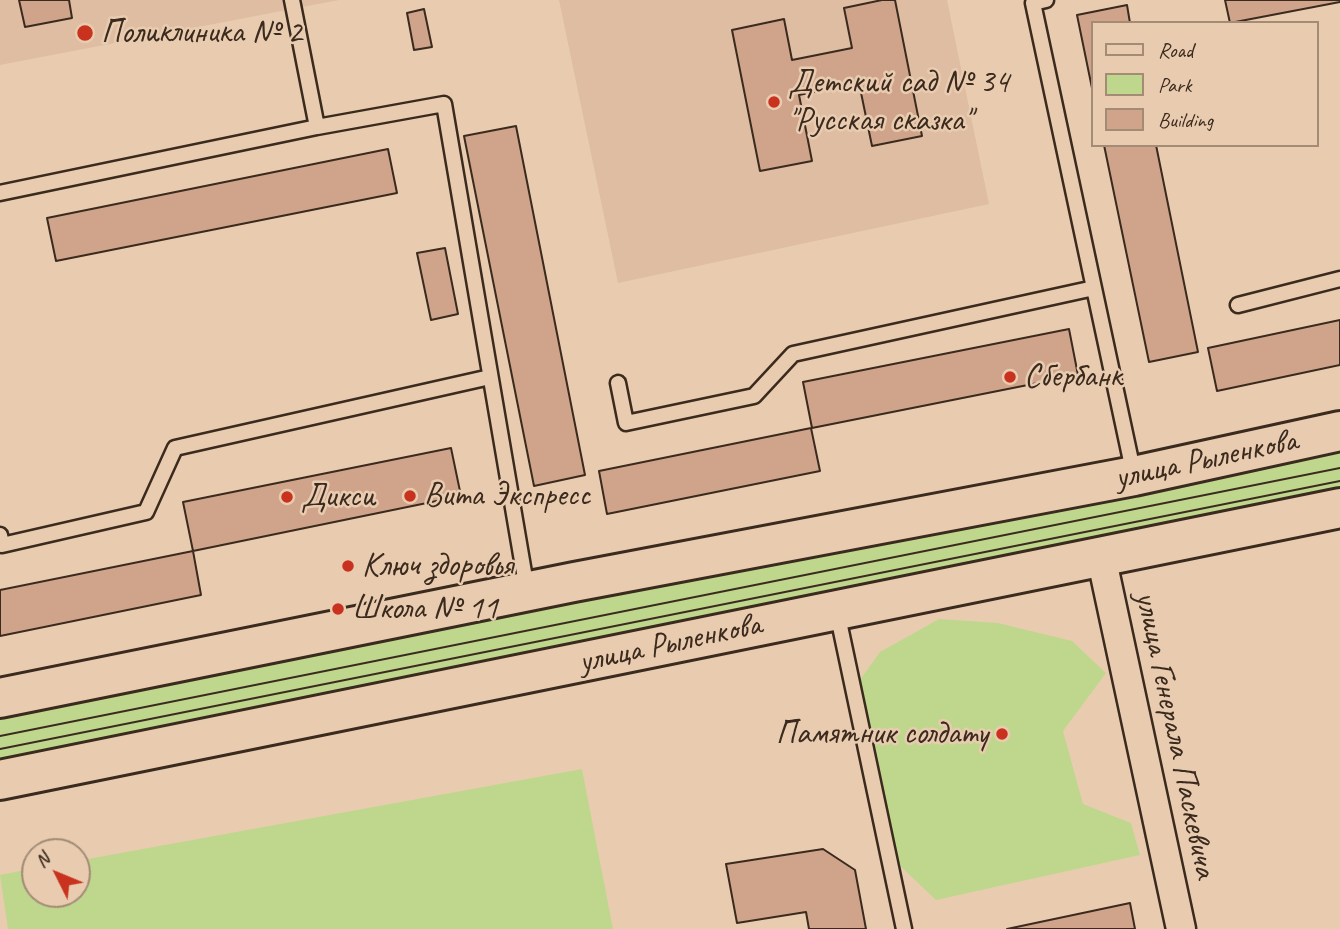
<!DOCTYPE html>
<html>
<head>
<meta charset="utf-8">
<style>
  body { margin:0 }
  #map { position:relative; width:1340px; height:929px; overflow:hidden; background:#e9ccb0; font-family:Caveat,sans-serif }
  canvas { display:block }
  .legend { position:absolute; left:1091px; top:21px; width:228px; height:126px; box-sizing:border-box; background:#e9ccb0; border:2px solid #a38b76; margin:0; padding:9px 12px; list-style:none; font-size:21px; color:#3b2a1e }
  .legend li { display:flex; align-items:center; gap:14px; height:35px }
  .legend b { width:35px; border:2px solid #a38b76 }
  .north { position:absolute; left:21px; top:838px; width:70px; height:70px; box-sizing:border-box; background:#e9ccb0; border:2px solid #a38b76; border-radius:50%; rotate:313deg; font-size:19px; font-weight:700; line-height:28px; text-align:center; color:#3b2a1e }
  .north::after { content:''; display:block; margin:auto; width:24px; height:32px; background:#c8321e; clip-path:polygon(50% 0,100% 100%,50% 72%,0 100%) }
</style>
</head>
<body>
<div id="map">
<canvas width="1340" height="929"></canvas>
<ul class="legend">
<li><b style="height:9px;background:#e9ccb0"></b>Road</li>
<li><b style="height:19px;background:#bed78d"></b>Park</li>
<li><b style="height:19px;background:#cfa48b"></b>Building</li>
</ul>
<div class="north">N</div>
</div>
<script>
const g = document.querySelector('canvas').getContext('2d');
g.lineJoin = 'round';
function fillPath(path, color) { g.fillStyle = color; g.fill(path, 'evenodd'); }
function trace(path, color, width, dash) { g.strokeStyle = color; g.lineWidth = width; g.lineCap = dash ? 'butt' : 'round'; g.setLineDash(dash || []); g.stroke(path); }
function write(font, color, halo, rows, align = 'center') {
  g.font = font + ' Caveat,sans-serif'; g.lineWidth = 5; g.setLineDash([]); g.textBaseline = 'middle'; g.strokeStyle = halo; g.fillStyle = color; for (const [text, x, y, turn = 0] of rows) {
    g.save(); g.translate(x, y); g.rotate((+turn || 0) * Math.PI / 180); g.textAlign = isNaN(turn) ? turn : align; if (halo) g.strokeText(text, 0, 0); g.fillText(text, 0, 0); g.restore();
  }
}
fillPath(new Path2D(`
  M0 0H339L0 65Z
  M559 0H947L989 204 618 283Z`), '#debda2');
fillPath(new Path2D(`
  M1340 434V504L0 762V700Z
  M939 619 998 623 1072 641 1106 673 1063 731 1083 804 1131 823 1140 855 936 900 894 860 857 684 880 652Z
  M582 769 613 929H8L0 875 35 868V894H77V861Z`), '#bed78d');
const building = new Path2D(`
  M19 0H69L72 18 25 27Z
  M882 0H895L922 136 872 146 859 83 799 95 812 161 760 171 732 30 784 19 792 60 852 48 844 8Z
  M1225 0H1340V2L1230 23Z
  M1127 5 1130 23H1093V93L1077 15Z
  M424 9 432 47 414 50 407 13Z
  M516 126 585 475 534 486 464 136Z
  M1104 145H1156L1198 352 1149 362Z
  M388 149 397 193 56 261 47 218Z
  M445 248 458 314 431 320 417 253Z
  M1340 320V365L1217 391 1208 348Z
  M1069 329 1078 375 812 428 803 382Z
  M811 428 820 471 607 514 599 471Z
  M451 448 461 496 193 551 183 502Z
  M193 551 201 595 0 636V590Z
  M823 849 855 870 866 929H809L806 912 737 923 726 864Z
  M1130 903 1135 929H1007Z`);
fillPath(building, '#cfa48b');
trace(building, '#3b2a1e', 2);
const lane = new Path2D(`
  M292 0 317 127
  M1046 0 1033 3 1134 475
  M0 193 317 127 444 104 527 590
  M1238 305 1340 279
  M618 383 626 423 754 396 793 354 1094 288
  M0 535 2 545 146 512 175 448 490 377
  M837 612 904 929`);
const street = new Path2D(`
  M1101 556 1181 929`);
const secondary = new Path2D(`
  M0 698 574 582 1134 476 1340 431
  M0 780 1340 508`);
trace(lane, '#3b2a1e', 19);
trace(street, '#3b2a1e', 33);
trace(secondary, '#3b2a1e', 44);
trace(lane, '#e9ccb0', 14);
trace(street, '#e9ccb0', 28);
trace(secondary, '#e9ccb0', 38);
trace(new Path2D(`
  M0 736 1340 468
  M0 749 1340 481`), '#3b2a1e', 2);
for (const [x, y, r, color] of [
  [85,33,9,"#c8321e"],
  [774,102,7,"#c8321e"],
  [1010,377,7,"#c8321e"],
  [410,496,7,"#c8321e"],
  [287,497,7,"#c8321e"],
  [348,566,7,"#c8321e"],
  [338,609,7,"#c8321e"],
  [1002,734,7,"#c8321e"]
]) { const dot = new Path2D(); dot.arc(x, y, r, 0, 2 * Math.PI); g.fillStyle = color; g.fill(dot); trace(dot, '#e9ccb0', 2.5); }
write('33px', '#3b2a1e', '#e9ccb0', [
  ["Поликлиника № 2",101,33],
  ["Детский сад № 34",788,83],
  ["\"Русская сказка\"",788,121],
  ["Сбербанк",1024,377],
  ["Вита Экспресс",424,496],
  ["Дикси",301,497],
  ["Ключ здоровья",362,566],
  ["Школа № 11",352,609],
  ["Памятник солдату",988,734,"right"]
], 'left');
write('33px', '#3b2a1e', '#e9ccb0', [
  ["улица Рыленкова",1206,460,-12],
  ["улица Рыленкова",670,644,-12],
  ["улица Генерала Паскевича",1175,735,78]
]);
</script>
</body>
</html>
